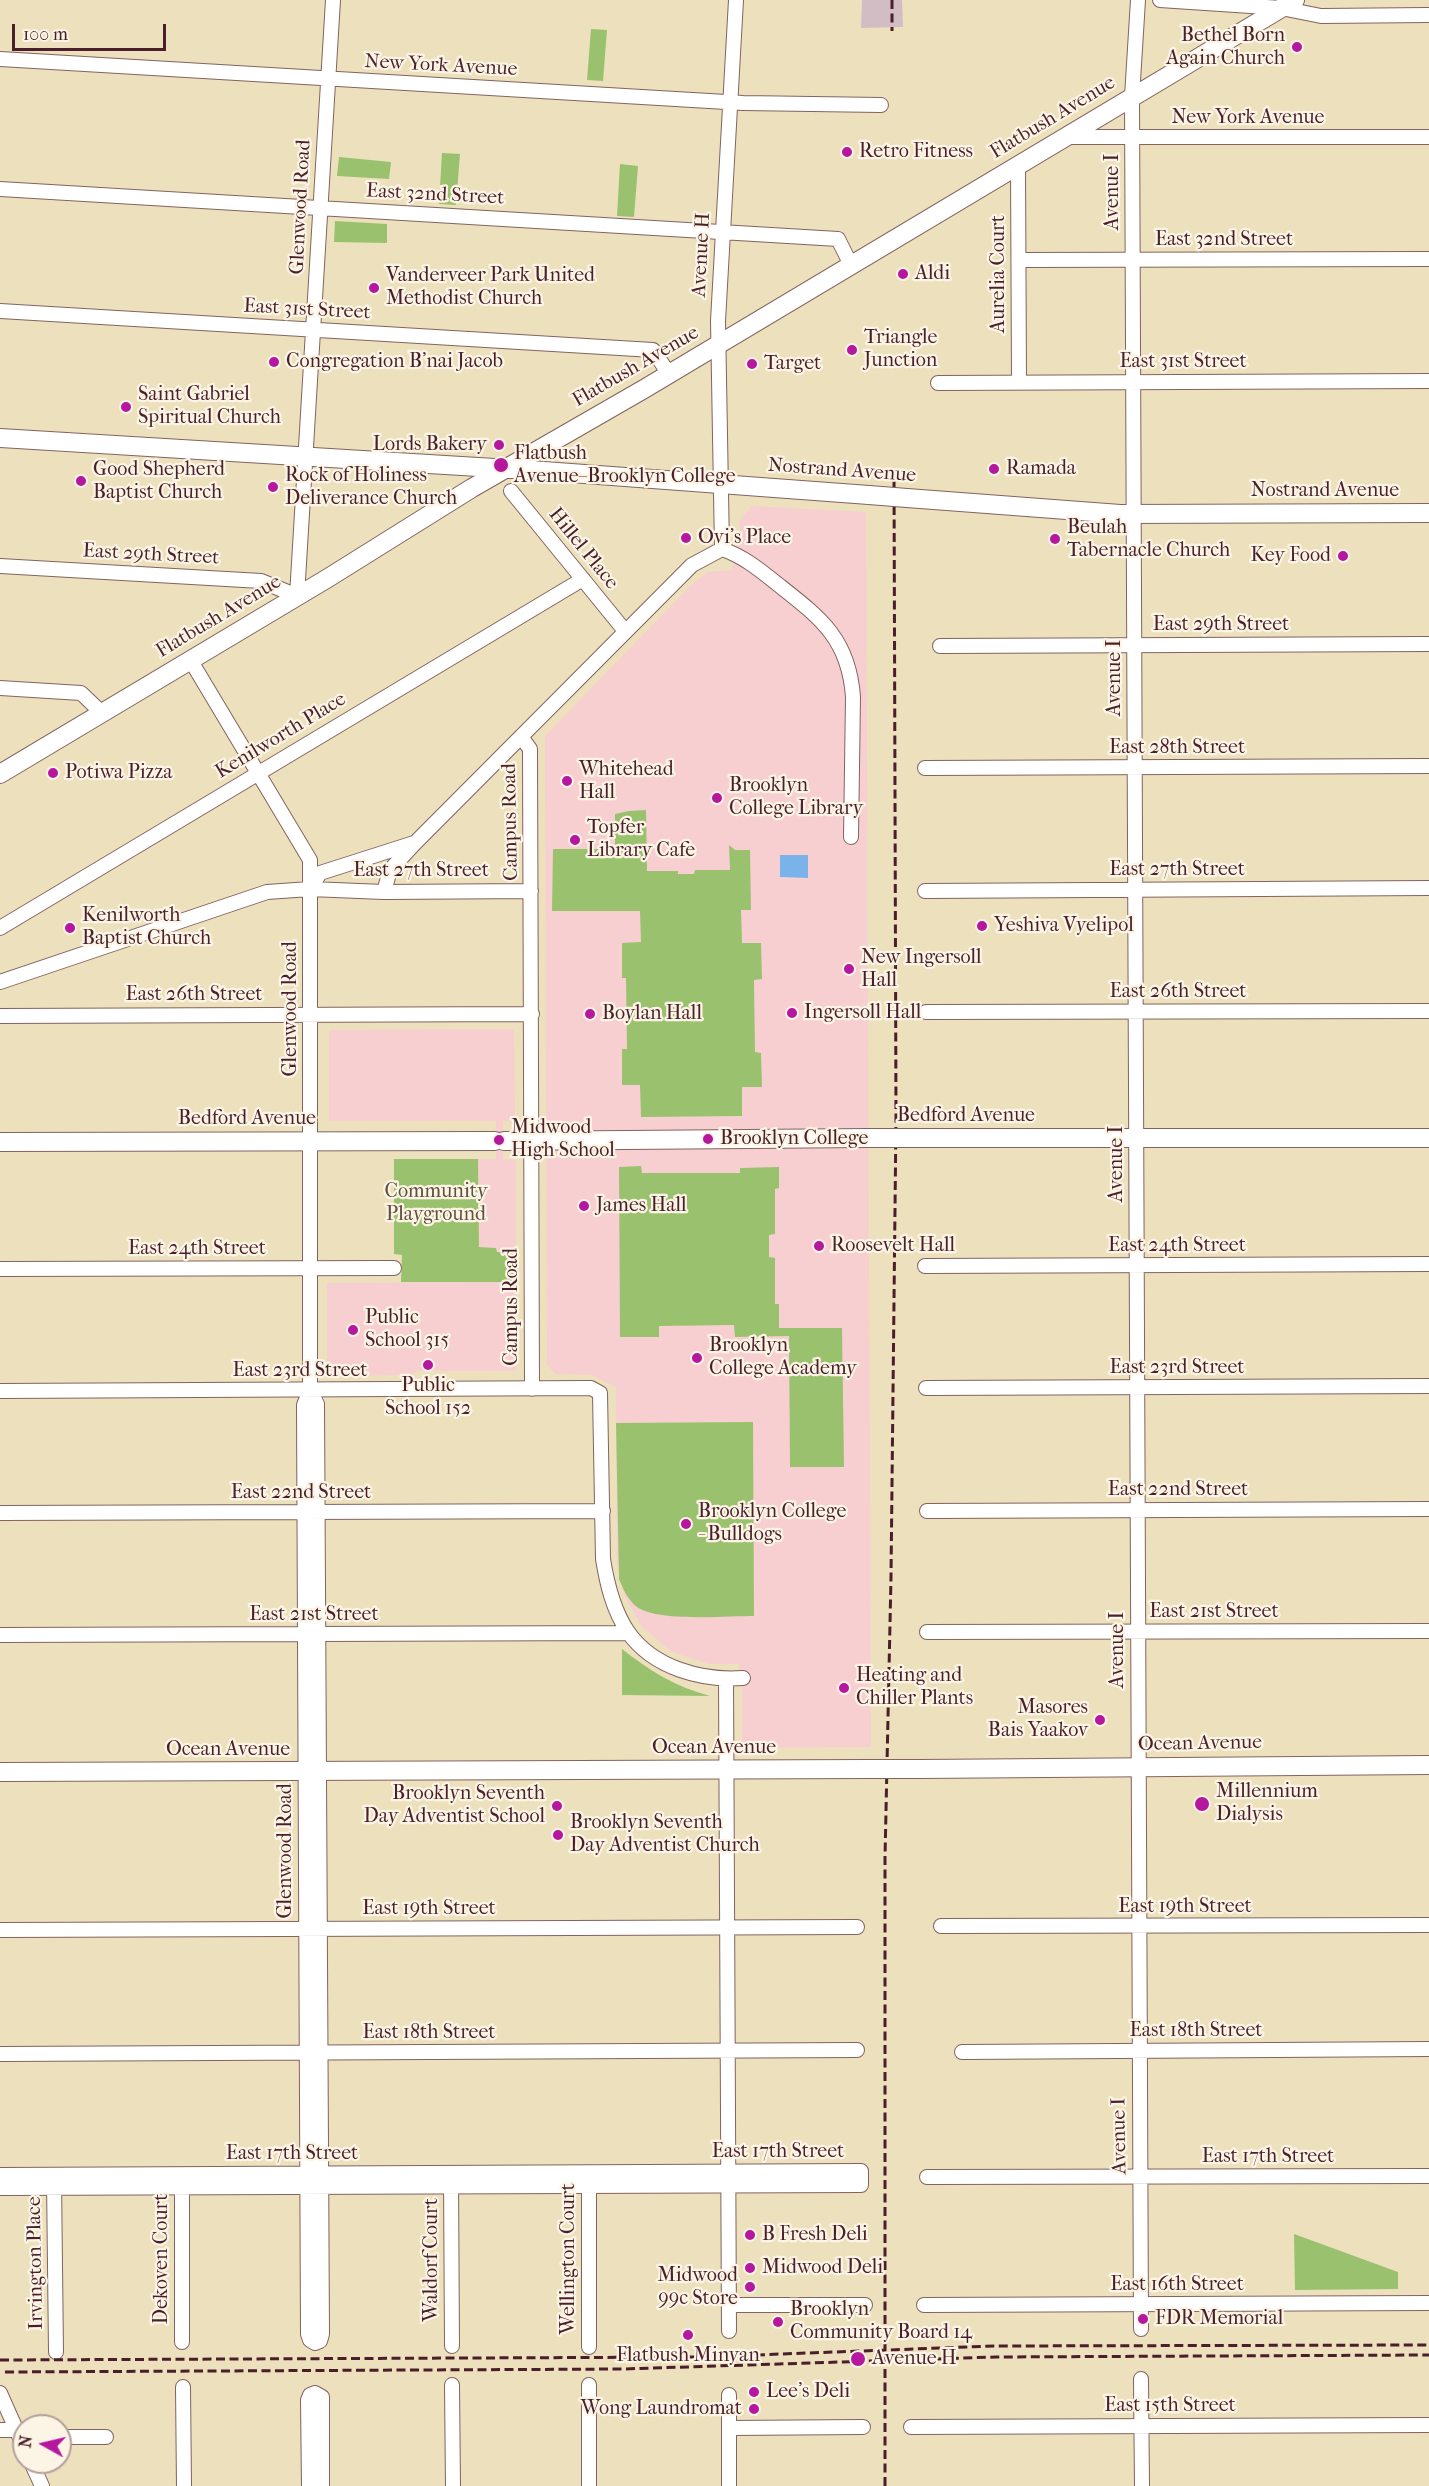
<!DOCTYPE html>
<html>
<head>
<meta charset="utf-8">
<style>
  body { margin:0 }
  #map { position:relative; width:1429px; height:2486px; overflow:hidden; background:#ece0bd; font-family:"IM FELL French Canon",serif }
  canvas { display:block }
  .north { position:absolute; left:12px; top:2414px; width:60px; height:60px; box-sizing:border-box; background:#fcf5e5; border:2px solid #b59f9b; border-radius:50%; rotate:278deg; font-size:16px; font-weight:700; line-height:24px; text-align:center; color:#4a1f2b }
  .north::after { content:''; display:block; margin:auto; width:21px; height:27px; background:#b5179e; clip-path:polygon(50% 0,100% 100%,50% 72%,0 100%) }
  .scale { position:absolute; left:12px; top:24px; width:154px; height:27px; box-sizing:border-box; border:3px solid #4a1f2b; border-top:0; padding-left:8px; font-size:18px; line-height:21px; white-space:nowrap; color:#4a1f2b; -webkit-text-stroke:4px #fcf5e5; paint-order:stroke }
</style>
</head>
<body>
<div id="map">
<canvas width="1429" height="2486"></canvas>
<div class="north">N</div>
<div class="scale">100 m</div>
</div>
<script>
const g = document.querySelector('canvas').getContext('2d');
g.lineJoin = 'round';
function fillPath(path, color) { g.fillStyle = color; g.fill(path, 'evenodd'); }
function trace(path, color, width, dash) { g.strokeStyle = color; g.lineWidth = width; g.lineCap = dash ? 'butt' : 'round'; g.setLineDash(dash || []); g.stroke(path); }
function write(font, color, halo, rows, align = 'center') {
  g.font = font + ' "IM FELL French Canon",serif'; g.lineWidth = 4.5; g.setLineDash([]); g.textBaseline = 'middle'; g.strokeStyle = halo; g.fillStyle = color; for (const [text, x, y, turn = 0] of rows) {
    g.save(); g.translate(x, y); g.rotate((+turn || 0) * Math.PI / 180); g.textAlign = isNaN(turn) ? turn : align; if (halo) g.strokeText(text, 0, 0); g.fillText(text, 0, 0); g.restore();
  }
}
fillPath(new Path2D(`
  M752 506 866 512 871 1747 742 1748V1686L739 1664H709L672 1652 642 1627 624 1595 617 1564 616 1387 591 1375 555 1374 547 1364 545 736 690 586 708 572 732 570 740 533 739 521Z
  M514 1029 515 1121H503V1159L516 1160V1252H496V1248L479 1247 478 1159H496V1121H329V1030Z
  M516 1282V1371H417L411 1375 327 1376V1283Z`), '#f7cfd0');
fillPath(new Path2D(`
  M862 0H902L903 27 861 28Z`), '#d2bdc5');
fillPath(new Path2D(`
  M591 29 607 30 603 81 587 80Z
  M442 153 460 154 456 205 439 204Z
  M339 157 391 162 389 179 337 176Z
  M620 164 638 166 634 217 617 216Z
  M335 221 387 224V243L334 242Z
  M646 810 647 871H678V874H694L695 870H730L729 845 735 850H750L751 910H741L742 943H761L762 979 754 980 755 1052 761 1053 762 1087H742V1116L641 1117 640 1085H622V1049H627L626 978H622V943L641 942 640 911H552L553 849H615V814L629 811Z
  M394 1159H478L479 1247 496 1248 497 1252H516V1282H401L402 1255 394 1254Z
  M641 1166 642 1173H740V1168L779 1167V1188L775 1189V1234L769 1235V1257L775 1258V1304H779V1328H842L844 1467H790L789 1336 735 1337 734 1325 659 1326V1337H620L619 1167Z
  M753 1422 754 1616C726 1616 658 1622 637 1607 628 1600 623 1589 619 1579L616 1423Z
  M622 1649C650 1671 676 1687 710 1696L622 1695Z
  M1294 2234 1398 2272V2289L1295 2290Z`), '#9ac26e');
fillPath(new Path2D(`
  M780 855H808V878L780 877Z`), '#79b3ea');
const minor = new Path2D(`
  M1138 0 1132 97 1141 2329
  M1160 0 1281 8 1321 16 1429 15
  M0 59 743 103 881 105
  M1067 137H1429
  M1018 166 1019 382
  M0 189 838 239 851 265
  M1019 260 1429 259
  M0 311 653 350 669 374
  M938 383 1429 381
  M511 491 625 631
  M722 549 718 321 736 0
  M0 566 261 581 297 596 333 0
  M940 646 1429 644
  M191 661 310 860V1390L304 1405 308 2334 310 2340 315 2343 320 2341 322 2334 317 1404 310 1390
  M0 688 81 693 102 713
  M522 738 530 749 532 1389
  M925 768 1429 766
  M310 889 320 873 414 843
  M925 891 1429 888
  M384 892 390 870 415 843 692 565 722 549C745 557 761 571 780 586 822 619 849 640 853 697L851 837
  M0 928 583 579
  M0 982 267 892 310 889 384 892 531 891
  M926 1012 1429 1011
  M0 1016 532 1014
  M925 1266 1429 1264
  M0 1269 394 1268
  M926 1388 1429 1386
  M0 1391 591 1388 600 1393 603 1559C607 1584 613 1610 628 1632 653 1668 702 1681 743 1678
  M927 1511 1429 1509
  M0 1513 603 1511
  M927 1632 1429 1631
  M0 1635 629 1633
  M726 1679 729 2331
  M941 1926 1429 1925
  M0 1930 857 1927
  M962 2052 1429 2049
  M0 2054 857 2050
  M0 2175 861 2171V2185L0 2188
  M451 2177 452 2346
  M927 2177 1429 2176
  M589 2178V2347
  M54 2180 56 2352
  M182 2180V2342
  M729 2305H865
  M924 2305 1429 2303
  M1141 2379 1142 2486
  M452 2385 453 2486
  M589 2385V2486
  M183 2387 184 2486
  M0 2393 24 2447
  M729 2395V2486
  M911 2427 1429 2425
  M729 2428 863 2427
  M0 2430H16
  M60 2437H106
  M31 2462 42 2486
  M309 2486 308 2400 310 2395 315 2393 322 2397V2486`);
const major = new Path2D(`
  M0 438 544 471 869 495
  M907 498 1120 514 1429 513
  M0 774 328 578 472 488 644 389 1295 0
  M919 1138H1429
  M504 1141 868 1138
  M0 1142 495 1141
  M920 1769 1429 1765
  M0 1772 869 1769`);
trace(minor, '#83635e', 16);
trace(major, '#83635e', 20);
trace(minor, '#fff', 14);
trace(major, '#fff', 18);
trace(new Path2D(`
  M892 0V31
  M0 2360 702 2357 994 2346 1429 2345
  M5 2372 623 2369 996 2357 1429 2355
  M885 2486V1858L891 1577 896 1118 894 471`), '#4a1f2b', 3, [9, 4.5]);
const majorBridge = new Path2D(`
  M869 495 907 498
  M868 1138H919
  M869 1769H920`);
trace(majorBridge, '#83635e', 20, []);
trace(majorBridge, '#fff', 18);
for (const [x, y, r, color] of [
  [1297,47,6,"#b5179e"],
  [847,152,6,"#b5179e"],
  [903,274,6,"#b5179e"],
  [374,288,6,"#b5179e"],
  [852,350,6,"#b5179e"],
  [274,362,6,"#b5179e"],
  [752,364,6,"#b5179e"],
  [126,407,6,"#b5179e"],
  [499,445,6,"#b5179e"],
  [501,465,8,"#b5179e"],
  [994,469,6,"#b5179e"],
  [81,481,6,"#b5179e"],
  [273,487,6,"#b5179e"],
  [686,538,6,"#b5179e"],
  [1055,539,6,"#b5179e"],
  [1343,556,6,"#b5179e"],
  [53,773,6,"#b5179e"],
  [567,781,6,"#b5179e"],
  [717,798,6,"#b5179e"],
  [575,840,6,"#b5179e"],
  [982,926,6,"#b5179e"],
  [70,928,6,"#b5179e"],
  [849,969,6,"#b5179e"],
  [792,1013,6,"#b5179e"],
  [590,1014,6,"#b5179e"],
  [708,1139,6,"#b5179e"],
  [499,1140,6,"#b5179e"],
  [584,1206,6,"#b5179e"],
  [819,1246,6,"#b5179e"],
  [353,1330,6,"#b5179e"],
  [697,1358,6,"#b5179e"],
  [428,1365,6,"#b5179e"],
  [686,1524,6,"#b5179e"],
  [844,1688,6,"#b5179e"],
  [1100,1720,6,"#b5179e"],
  [1202,1804,8,"#b5179e"],
  [557,1806,6,"#b5179e"],
  [558,1835,6,"#b5179e"],
  [750,2235,6,"#b5179e"],
  [750,2268,6,"#b5179e"],
  [750,2287,6,"#b5179e"],
  [1143,2319,6,"#b5179e"],
  [778,2322,6,"#b5179e"],
  [688,2335,6,"#b5179e"],
  [858,2359,8,"#b5179e"],
  [754,2392,6,"#b5179e"],
  [754,2409,6,"#b5179e"]
]) { const dot = new Path2D(); dot.arc(x, y, r, 0, 2 * Math.PI); g.fillStyle = color; g.fill(dot); trace(dot, '#fcf5e5', 2); }
write('20px', '#4a1f2b', '#fcf5e5', [
  ["Bethel Born",1285,36,"right"],
  ["Again Church",1285,59,"right"],
  ["Retro Fitness",859,152],
  ["Aldi",915,274],
  ["Vanderveer Park United",386,276],
  ["Methodist Church",386,299],
  ["Triangle",864,338],
  ["Junction",864,361],
  ["Congregation B'nai Jacob",286,362],
  ["Target",764,364],
  ["Saint Gabriel",138,395],
  ["Spiritual Church",138,418],
  ["Lords Bakery",487,445,"right"],
  ["Flatbush",514,454],
  ["Avenue–Brooklyn College",514,477],
  ["Ramada",1006,469],
  ["Good Shepherd",93,470],
  ["Baptist Church",93,493],
  ["Rock of Holiness",285,476],
  ["Deliverance Church",285,499],
  ["Beulah",1067,528],
  ["Tabernacle Church",1067,551],
  ["Ovi's Place",698,538],
  ["Key Food",1331,556,"right"],
  ["Whitehead",579,770],
  ["Hall",579,793],
  ["Potiwa Pizza",65,773],
  ["Brooklyn",729,786],
  ["College Library",729,809],
  ["Topfer",587,828],
  ["Library Cafe",587,851],
  ["Kenilworth",82,916],
  ["Baptist Church",82,939],
  ["Yeshiva Vyelipol",994,926],
  ["New Ingersoll",861,958],
  ["Hall",861,981],
  ["Ingersoll Hall",804,1013],
  ["Boylan Hall",602,1014],
  ["Midwood",511,1128],
  ["High School",511,1151],
  ["Brooklyn College",720,1139],
  ["James Hall",596,1206],
  ["Roosevelt Hall",831,1246],
  ["Public",365,1318],
  ["School 315",365,1341],
  ["Brooklyn",709,1346],
  ["College Academy",709,1369],
  ["Public",428,1386,"center"],
  ["School 152",428,1409,"center"],
  ["Brooklyn College",698,1512],
  ["- Bulldogs",698,1535],
  ["Heating and",856,1676],
  ["Chiller Plants",856,1699],
  ["Masores",1088,1708,"right"],
  ["Bais Yaakov",1088,1731,"right"],
  ["Millennium",1216,1792],
  ["Dialysis",1216,1815],
  ["Brooklyn Seventh",545,1794,"right"],
  ["Day Adventist School",545,1817,"right"],
  ["Brooklyn Seventh",570,1823],
  ["Day Adventist Church",570,1846],
  ["B Fresh Deli",762,2235],
  ["Midwood Deli",762,2268],
  ["Midwood",738,2276,"right"],
  ["99c Store",738,2299,"right"],
  ["Brooklyn",790,2310],
  ["Community Board 14",790,2333],
  ["FDR Memorial",1155,2319],
  ["Flatbush Minyan",688,2356,"center"],
  ["Avenue H",872,2359],
  ["Lee's Deli",766,2392],
  ["Wong Laundromat",742,2409,"right"]
], 'left');
write('20px', '#4a1f2b', '#fcf5e5', [
  ["New York Avenue",441,66,3],
  ["Flatbush Avenue",1053,118,-31],
  ["New York Avenue",1248,118],
  ["Avenue I",1113,192,-90],
  ["East 32nd Street",435,195,3],
  ["Glenwood Road",301,207,-87],
  ["East 32nd Street",1224,240],
  ["Avenue H",702,255,-87],
  ["Aurelia Court",999,274,-90],
  ["East 31st Street",307,310,3],
  ["East 31st Street",1183,362],
  ["Flatbush Avenue",636,367,-30],
  ["Nostrand Avenue",842,471,4],
  ["Nostrand Avenue",1325,491],
  ["Hillel Place",583,549,51],
  ["East 29th Street",151,555,3],
  ["Flatbush Avenue",219,617,-31],
  ["East 29th Street",1221,625],
  ["Avenue I",1115,678,-90],
  ["Kenilworth Place",281,736,-31],
  ["East 28th Street",1177,748],
  ["Campus Road",511,822,-91],
  ["East 27th Street",1177,870],
  ["East 27th Street",421,871],
  ["East 26th Street",1178,992],
  ["East 26th Street",194,995],
  ["Glenwood Road",291,1009,-90],
  ["Bedford Avenue",966,1116],
  ["Bedford Avenue",247,1119],
  ["Avenue I",1117,1164,-90],
  ["East 24th Street",1177,1246],
  ["East 24th Street",197,1249],
  ["Campus Road",512,1307,-90],
  ["East 23rd Street",1177,1368],
  ["East 23rd Street",300,1371],
  ["East 22nd Street",1178,1490],
  ["East 22nd Street",301,1493],
  ["East 21st Street",1214,1612],
  ["East 21st Street",314,1615],
  ["Avenue I",1118,1650,-90],
  ["Ocean Avenue",1200,1744,-1],
  ["Ocean Avenue",714,1748],
  ["Ocean Avenue",228,1750],
  ["Glenwood Road",286,1851,-90],
  ["East 19th Street",1185,1907],
  ["East 19th Street",429,1909],
  ["East 18th Street",1196,2031],
  ["East 18th Street",429,2033],
  ["Avenue I",1120,2136,-91],
  ["East 17th Street",778,2152],
  ["East 17th Street",292,2154],
  ["East 17th Street",1268,2157],
  ["Dekoven Court",162,2259,-90],
  ["Wellington Court",569,2259,-90],
  ["Waldorf Court",432,2260,-90],
  ["Irvington Place",36,2263,-91],
  ["East 16th Street",1177,2285],
  ["East 15th Street",1170,2406]
]);
write('20px', '#62503f', '#fcf5e5', [
  ["Community",436,1192],
  ["Playground",436,1215]
]);
</script>
</body>
</html>
